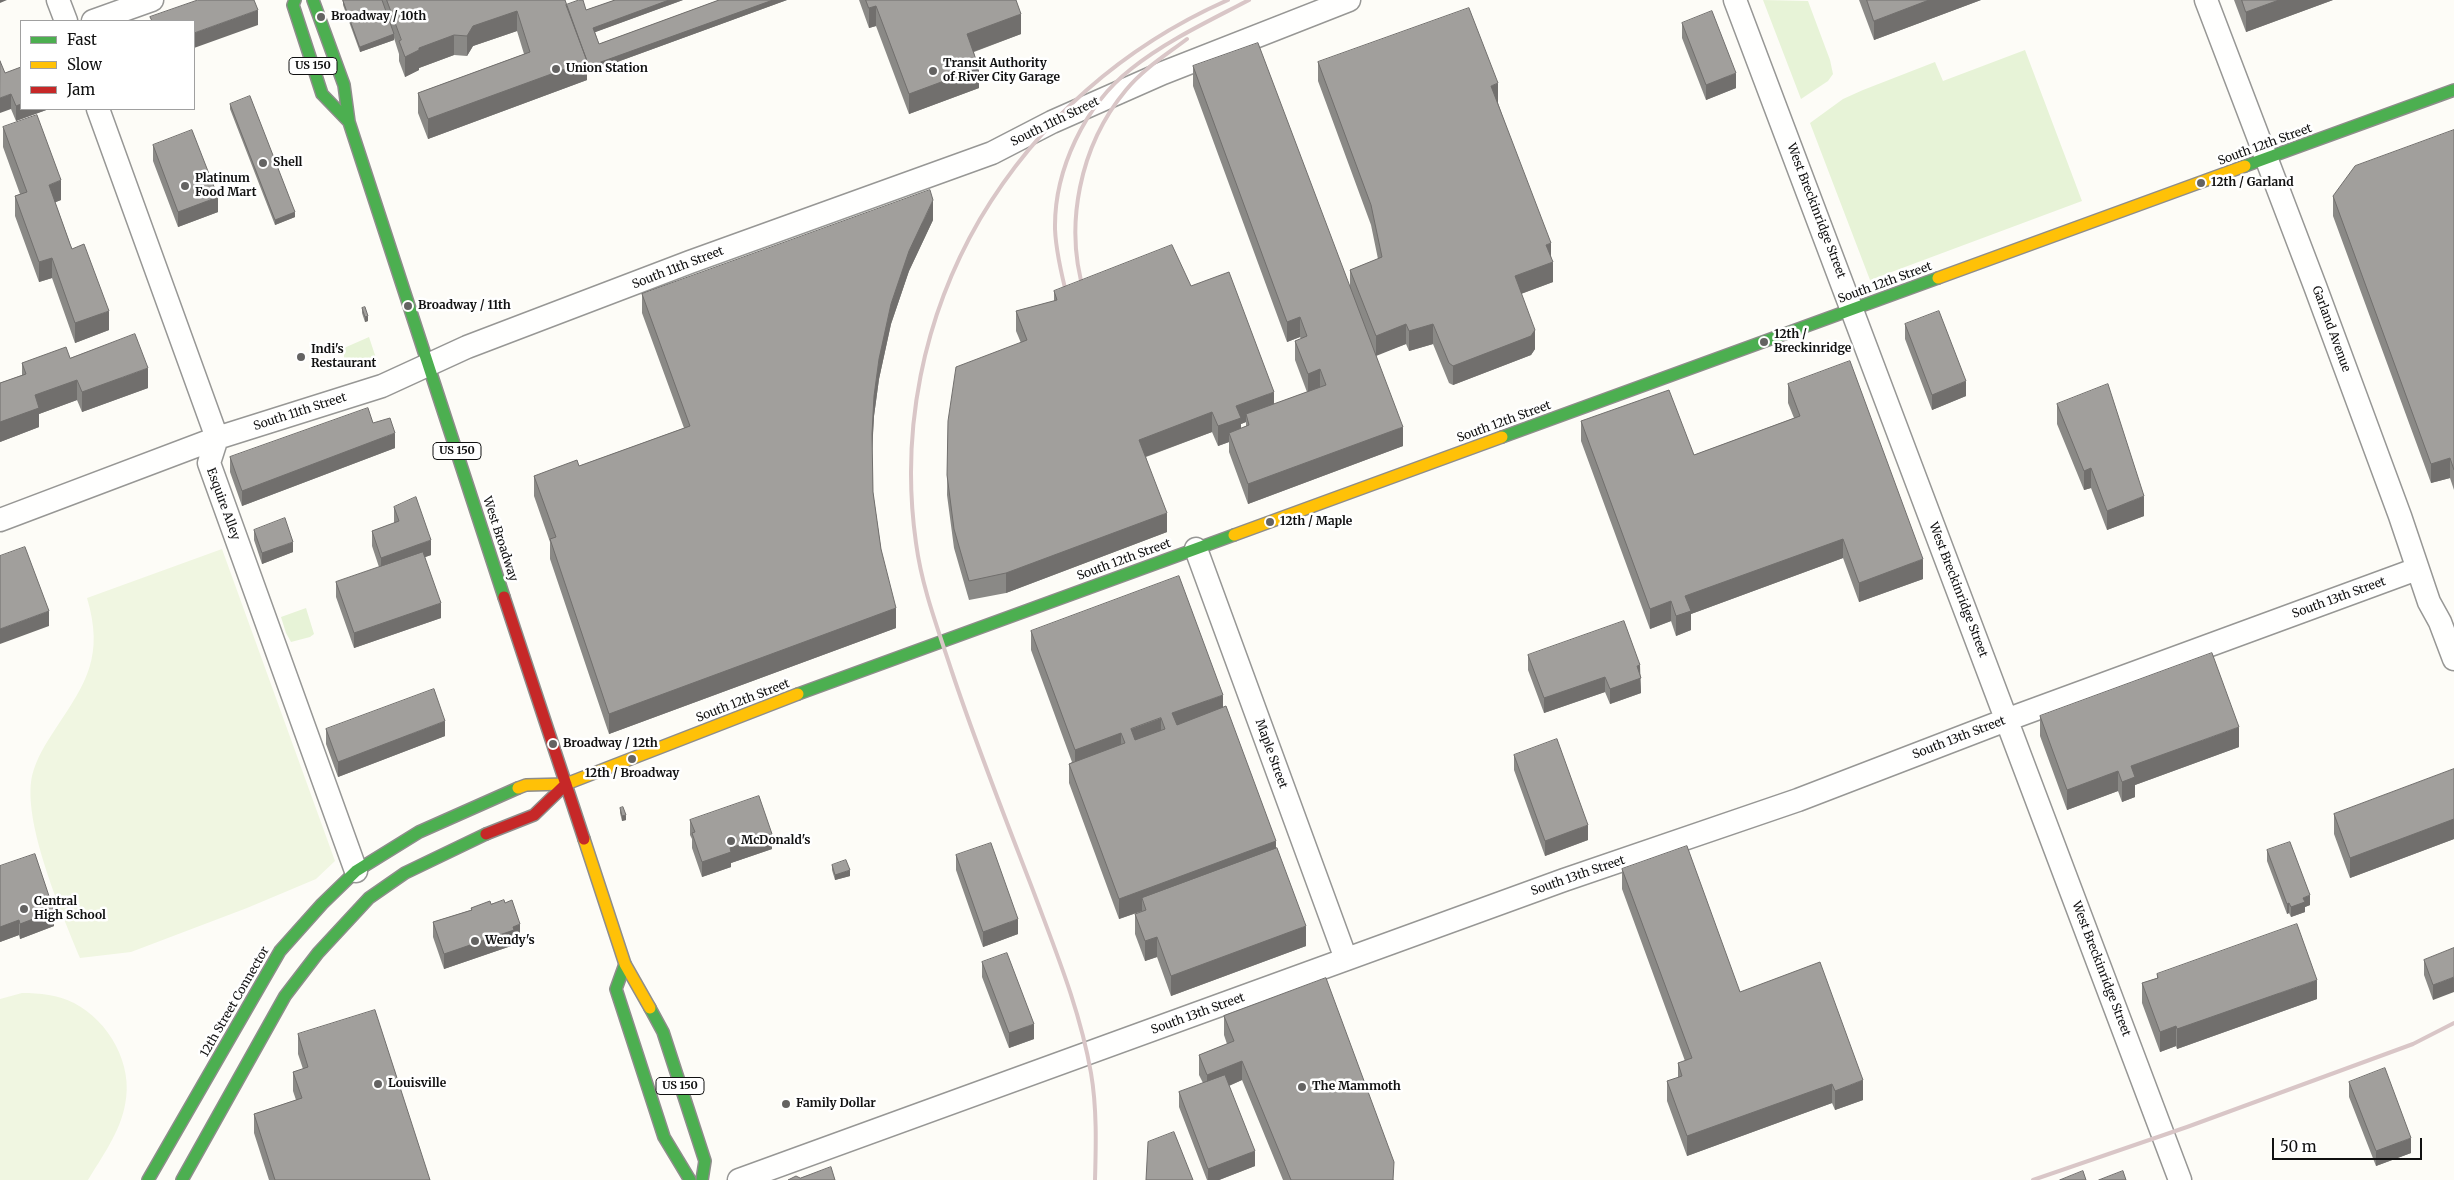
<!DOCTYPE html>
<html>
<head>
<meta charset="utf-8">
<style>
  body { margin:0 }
  #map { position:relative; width:2454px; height:1180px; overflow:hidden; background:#fdfcf7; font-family:Merriweather,serif }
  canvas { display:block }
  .legend { position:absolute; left:20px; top:20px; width:175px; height:90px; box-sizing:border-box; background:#fff; border:1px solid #a0a0a0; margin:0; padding:6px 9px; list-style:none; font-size:15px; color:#111 }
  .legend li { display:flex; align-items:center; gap:10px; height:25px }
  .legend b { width:25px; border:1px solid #a0a0a0 }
  .scale { position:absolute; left:2272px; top:1138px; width:150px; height:22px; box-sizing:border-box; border:2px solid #111; border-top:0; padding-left:6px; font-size:15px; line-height:18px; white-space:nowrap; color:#111; -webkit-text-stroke:4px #fff; paint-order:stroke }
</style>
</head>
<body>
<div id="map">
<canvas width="2454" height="1180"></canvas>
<ul class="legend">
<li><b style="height:6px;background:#4caf50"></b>Fast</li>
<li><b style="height:6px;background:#ffc107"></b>Slow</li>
<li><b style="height:6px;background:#c62828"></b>Jam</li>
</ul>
<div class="scale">50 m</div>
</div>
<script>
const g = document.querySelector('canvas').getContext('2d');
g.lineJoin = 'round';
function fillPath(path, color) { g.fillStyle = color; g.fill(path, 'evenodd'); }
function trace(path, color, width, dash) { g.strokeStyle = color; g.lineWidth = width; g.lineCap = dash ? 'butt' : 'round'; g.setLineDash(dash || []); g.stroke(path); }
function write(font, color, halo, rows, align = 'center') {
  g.font = font + ' Merriweather,serif'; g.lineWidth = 5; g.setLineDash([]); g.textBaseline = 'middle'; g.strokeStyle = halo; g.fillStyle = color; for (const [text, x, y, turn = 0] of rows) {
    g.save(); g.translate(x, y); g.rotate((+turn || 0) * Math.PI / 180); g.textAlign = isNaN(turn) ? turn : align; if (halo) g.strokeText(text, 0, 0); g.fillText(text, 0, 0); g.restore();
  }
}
fillPath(new Path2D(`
  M1763 0 1808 1 1830 60 1833 74 1828 81 1801 99Z
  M2025 50 2082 201 1870 280 1810 123 1843 99 1863 90 1935 62 1943 81Z
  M369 337 376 358 347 369 344 363V348Z
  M306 608 314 634 310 637 291 642 286 633 281 617Z`), '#e7f3d7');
fillPath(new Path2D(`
  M222 549 335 861 316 879 247 908 131 952 80 958C62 914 22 822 32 776 36 759 46 743 56 728 87 682 104 655 87 598Z
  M22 993C40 993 58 995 74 1003 109 1021 134 1065 125 1105 120 1132 102 1157 88 1180H0V999Z`), '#f0f6e1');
const street = new Path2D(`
  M58 0 66 21
  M1735 0 2180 1180
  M2206 0 2315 286 2400 516 2429 602 2440 622 2454 659
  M93 21 152 0
  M98 109 217 438 209 463 356 871
  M0 520 217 438 382 386 467 347 690 262 992 153 1052 122 1163 73 1349 0
  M1196 549 1346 959
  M739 1180 1564 880 1798 800 2006 720 2417 569`);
const fast = new Path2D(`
  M295 0 293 5 322 94 349 122
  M313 0 344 85 349 122 504 597
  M2245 166 2454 90
  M1502 437 1938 278
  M798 694 1234 535
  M625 964 616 989 664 1137 690 1180
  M650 1008 663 1032 705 1161 702 1180
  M148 1180 280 951 322 904 356 871 419 832 518 788
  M182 1180 285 996 318 953 369 898 405 873 486 834`);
const slow = new Path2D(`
  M1938 278 2245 166
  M1234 535 1502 437
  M518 788 526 785 566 784 798 694
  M584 839 625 964 650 1008`);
const jam = new Path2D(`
  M504 597 584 839
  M486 834 534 815 566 784`);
trace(street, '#979795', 25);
trace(fast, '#8e8d8b', 14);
trace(slow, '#8e8d8b', 14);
trace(jam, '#8e8d8b', 14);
trace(street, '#fffffe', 22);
trace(fast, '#4caf50', 11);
trace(slow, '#ffc107', 11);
trace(jam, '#c62828', 11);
trace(new Path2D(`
  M1085 295C1063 226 1080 145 1126 90 1143 69 1166 55 1187 39
  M1068 300C1062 277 1056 253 1055 229 1054 170 1085 105 1131 69 1166 41 1209 21 1249 0
  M1095 1180C1096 1145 1097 1108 1091 1073 1080 1010 1056 952 1034 893 1006 820 977 747 952 672 938 629 922 588 916 543 900 431 923 317 980 219 1038 121 1124 46 1228 0
  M2033 1180 2187 1127 2413 1044 2454 1023`), '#d9c6c7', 4);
fillPath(new Path2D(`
  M343 0H565L566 5 586 10 615 0H683L595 32 599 44 719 0H787L587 73V80L428 139 418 113V93L524 54 517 31 473 46 467 56 454 55 419 68V70L405 77 399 61V54L394 38V40L360 52 343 5Z
  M859 0H1016L1021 34 974 52 979 88 909 114 876 26 869 28Z
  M1859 0H1981L1874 40Z
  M2234 0H2333L2246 32Z
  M1682 23 1736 88 1706 100 1682 38Z
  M1318 62 1498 103 1551 256 1553 282 1521 294 1535 349 1531 355 1453 385 1449 383 1433 344 1409 351 1406 344 1376 355 1403 446 1248 504 1229 452V442L1218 446 1212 432 1146 457 1167 532 1006 593 969 600 954 548 947 495 948 421 1021 343 1016 331V311L1054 301V291L1191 286 1274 404 1307 392 1295 360V341L1301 339 1300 337 1287 342 1193 86V66L1350 287V270L1378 259 1371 225 1318 81ZM1246 422V426L1241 428V424Z
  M5 73 21 109H49L16 121 11 109Z
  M230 104 295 217 275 225 230 109Z
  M3 127 61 200 55 202 72 249 109 330 75 343 52 278 39 282 15 216V196L20 194 3 147Z
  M2454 130V490L2450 478 2431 483 2333 216V196Z
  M153 145 218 212 178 227 153 161Z
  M933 220 909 271 891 324 879 379 874 416 872 449 873 492 881 549 896 628 609 734 550 559V542L534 496V476L579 466 684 428 642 313V294Z
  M362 308 368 321 365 322 362 313Z
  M1905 324 1966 396 1932 410 1905 339Z
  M70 358 148 388 82 412 77 400 39 414V427L0 442V383L22 375V363Z
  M1788 384 1923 579 1859 602 1843 558 1691 614V630L1676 636 1671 621 1650 629 1581 441V421L1694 455 1794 418 1788 403Z
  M2057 404 2144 516 2107 530 2091 488 2084 490 2057 424Z
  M373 423 395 448 242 506 230 472V457Z
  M394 507 431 555 425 557 441 618 354 648 336 597V582L379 567 372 546V531L394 523Z
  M254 530 293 552 262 564 254 540Z
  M1031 631 1223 707 1276 848 1306 946 1171 996 1157 957 1145 961 1135 934V914L1142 911 1119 919 1069 783V764L1072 762 1031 650Z
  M1528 655 1640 676 1641 693 1610 704 1605 692 1544 713 1528 670Z
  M2040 716 2239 747 2135 785V797L2122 802 2118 791 2067 810 2040 736Z
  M326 729 445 736 338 777 326 744Z
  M1514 755 1588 840 1545 856 1514 770Z
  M2454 769V839L2350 878 2334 834V814Z
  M620 808 626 820 622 821 620 813Z
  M690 820 772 849 731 863V867L702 877 692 848V839L690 835Z
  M2267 850 2310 905 2305 907V912L2291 917 2289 913 2287 914 2267 861Z
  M956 855 1018 934 983 947 956 870Z
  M832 865 850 876 835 880 832 870Z
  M0 866 54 926 20 939 19 935 0 942Z
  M1622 869 1740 992 1863 1100 1835 1110 1832 1103 1687 1156 1667 1101V1081L1678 1078V1063L1685 1061 1622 889Z
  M505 903 520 939 514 942V945L444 969 433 937V922L471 910V908L491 904Z
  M2454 948 2433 1000 2424 975V960Z
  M982 962 1034 1039 1009 1048 982 977Z
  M2157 974 2317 999 2177 1049 2176 1046 2160 1052 2142 1003V983L2157 978Z
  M1224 1016 1394 1180H1283L1242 1080 1229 1086 1255 1166 1219 1180H1207L1179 1107V1092L1203 1083 1199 1075V1055L1227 1044 1224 1035Z
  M298 1034 430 1180H269L254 1133V1114L296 1100 293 1091V1072L303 1069 298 1054Z
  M2349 1082 2411 1153 2376 1166 2349 1097Z`), '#8a8986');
fillPath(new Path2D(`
  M0 0H7L0 3Z
  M669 0H683L593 33V28Z
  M773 0H787L587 73V80L428 139V119L587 61Z
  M1929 0H1981L1874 40V21Z
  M2279 0H2333L2246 32V12Z
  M876 6V26L869 28V8Z
  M258 10V25L194 48V33Z
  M517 11V31L473 46 467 56V36L473 26Z
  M1021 14V34L967 54V34Z
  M394 34V40L360 52V47Z
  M454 35V55L419 68V70L405 77V57L419 48Z
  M979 68V88L909 114V94Z
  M1736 73V88L1706 100V85Z
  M1498 83V103L1491 105V86Z
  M11 94V109L0 113V98Z
  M21 104V109H49L16 121V106Z
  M61 180V200L49 205V185Z
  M218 197V212L178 227V212Z
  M933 200V220L909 271 891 324 879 379 874 416 872 454V434L874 396 879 359 891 304 909 251Z
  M295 212V217L275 225V220Z
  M1551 243V263L1546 245Z
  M52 258V278L39 282V262Z
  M1553 262V282L1515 296V276Z
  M109 311V330L75 343V323Z
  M368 316V321L365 322V317Z
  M1300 317V337L1287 342V322Z
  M1406 324V344L1376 356V336Z
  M1433 324V344L1409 351V331Z
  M1535 330V349L1531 355 1453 385V366Z
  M148 368V388L82 412V392Z
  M1320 369V389L1308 393V374Z
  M77 380V400L39 414V427L0 442V422L35 395Z
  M1966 381V396L1932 410V395Z
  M1274 392V411L1246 414V422L1241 424V437L1229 433V442L1218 446V426L1236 406Z
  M1212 412V432L1139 459V440Z
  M1403 427V446L1248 504V484Z
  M395 433V448L242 506V491Z
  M2450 458V478L2431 483V464Z
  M2091 468V488L2084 490V471Z
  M2144 496V516L2107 530V511Z
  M1167 513V532L1006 593V573Z
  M1843 539V558L1691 614V630L1676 636V616L1685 596Z
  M431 540V555L381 573V558Z
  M293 542V552L262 564V553Z
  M1923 559V579L1859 602V583Z
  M1671 601V621L1650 629V609Z
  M441 603V618L354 648V633Z
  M896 608V628L609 734V714Z
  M49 611V626L0 644V629Z
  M1640 665 1641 693 1610 704V689L1637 666Z
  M1605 677V692L1544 713V698Z
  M1223 695V714L1172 733V713Z
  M1161 718V737L1131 748V729Z
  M445 721V736L338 777V762Z
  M2239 727V747L2135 785V797L2122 802V782L2131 766Z
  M1121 733V752L1075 769V750Z
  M2118 771V791L2067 810V790Z
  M626 815V820L622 821V816Z
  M2454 819V839L2350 878V858Z
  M1588 825V840L1545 856V841Z
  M772 834V849L731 863V867L702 877V862L730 848Z
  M1276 841V861L1142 898V911L1119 919V899Z
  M850 870V876L835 880V875Z
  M2310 895V905L2305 907V912L2291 917V907L2303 898Z
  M2289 903V913L2287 914V904Z
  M54 911V926L20 939V924Z
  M1018 919V934L983 947V932Z
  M19 920V935L0 942V927Z
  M520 924V939L514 942V945L444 969V954Z
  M1306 926V946L1171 996V976Z
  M1157 937V957L1145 961V941Z
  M2454 977V992L2433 1000V985Z
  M2317 980V999L2177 1049V1029Z
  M1034 1024V1039L1009 1048V1033Z
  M2176 1026V1046L2160 1052V1032Z
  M1242 1061V1080L1207 1095V1075Z
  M1863 1080V1100L1835 1110V1091Z
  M1832 1084V1103L1687 1156V1136Z
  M2411 1138V1153L2376 1166V1151Z
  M1255 1151V1166L1219 1180H1208V1169Z`), '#716f6d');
const building = new Path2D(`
  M198 0H254L258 10 194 33V21H152L150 17Z
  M343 0H382L394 34 360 47Z
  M387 0H565L587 61 428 119 418 93 530 52 517 11 473 26 467 36 454 35 419 48V50L405 57 399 41 401 40Z
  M579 0H583L586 10 615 0H669L593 28 599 44 719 0H773L587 67V61L566 5Z
  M866 0H1016L1021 14 967 34 979 68 909 94 876 6 869 8Z
  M1867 0H1929L1874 21Z
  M2242 0H2279L2246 12Z
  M1469 8 1498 83 1491 86 1551 243 1546 245 1553 262 1515 276 1535 330 1531 336 1453 366 1449 363 1433 324 1409 331 1406 324 1376 336 1350 270 1382 257 1371 205 1318 62Z
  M1712 11 1736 73 1706 85 1682 23Z
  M1258 43 1403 427 1248 484 1229 433 1249 425 1246 414 1326 385 1320 369 1308 374 1295 341 1307 336 1300 317 1287 322 1193 66Z
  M0 61 5 73 21 67V104L16 106 11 94 0 98Z
  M250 96 295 212 275 220 230 104Z
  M37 115 61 180 49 185 70 244 72 249 84 244 109 311 75 323 52 258 39 262 15 196 27 192 3 127Z
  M192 130 218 197 178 212 153 145Z
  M2454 130V470L2450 458 2431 464 2333 196 2355 166Z
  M930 190 933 200 909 251 891 304 879 359 874 396 872 434 873 492 881 549 896 608 609 714 550 539 556 537 534 476 577 460 579 466 690 426 642 294Z
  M1172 245 1191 286 1229 272 1274 392 1236 406 1241 418 1218 426 1212 412 1139 440 1167 513 1006 573 969 581 954 529 947 475 948 421 956 367 1027 340 1016 311 1057 300 1054 291Z
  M365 307 368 316 365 317 362 308Z
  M1939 311 1966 381 1932 395 1905 324Z
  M135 334 148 368 82 392 77 380 35 395 39 408 0 422V383L26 374 22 363 66 347 70 358Z
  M1850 361 1923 559 1859 583 1843 539 1685 596 1691 611 1676 616 1671 601 1650 609 1581 421 1669 390 1694 455 1800 416 1788 384Z
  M2108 384 2144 496 2107 511 2091 468 2084 471 2057 404Z
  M368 408 373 423 390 418 395 433 242 491 230 457Z
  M416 497 431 540 381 558 372 531 399 521 394 507Z
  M285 518 293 542 262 553 254 530Z
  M25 547 49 611 0 629V556Z
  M423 552 441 603 354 633 336 582Z
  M1179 576 1223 695 1172 713 1177 725 1226 706 1276 841 1119 899 1069 764 1125 743 1121 733 1075 750 1031 631ZM1161 718 1165 729 1135 740 1131 729Z
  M1624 621 1640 665 1637 666 1641 678 1610 689 1605 677 1544 698 1528 655Z
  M2212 653 2239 727 2131 766 2135 777 2122 782 2118 771 2067 790 2040 716Z
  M434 689 445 721 338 762 326 729Z
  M1557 739 1588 825 1545 841 1514 755Z
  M2454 769V819L2350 858 2334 814Z
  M759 796 772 834 730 848 731 852 702 862 692 833 695 832 690 820Z
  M623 807 626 815 622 816 620 808Z
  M2290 842 2310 895 2303 898 2305 902 2291 907 2289 903 2287 904 2267 850Z
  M991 843 1018 919 983 932 956 855Z
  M1687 846 1740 992 1820 962 1863 1080 1835 1091 1832 1084 1687 1136 1667 1081 1682 1076 1678 1063 1692 1058 1622 869Z
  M1277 848 1306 926 1171 976 1157 937 1145 941 1135 914 1146 910 1142 898Z
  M35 854 54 911 20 924 19 920 0 927V866Z
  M846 860 850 870 835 875 832 865Z
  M504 900 505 903 512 900 520 924 513 927 514 930 444 954 433 922 472 910 471 908 490 901 491 904Z
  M2297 924 2317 980 2177 1029 2176 1026 2160 1032 2142 983 2158 978 2157 974Z
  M2454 948V977L2433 985 2424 960Z
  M1007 953 1034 1024 1009 1033 982 962Z
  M1326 978 1394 1162 1393 1180H1291L1242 1061 1207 1075 1199 1055 1234 1041 1224 1016Z
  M375 1010 430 1180H275L254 1114 302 1098 293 1072 308 1067 298 1034Z
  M2385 1068 2411 1138 2376 1151 2349 1082Z
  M1225 1075 1255 1151 1208 1169 1179 1092Z
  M1174 1132 1193 1180H1146L1148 1142Z
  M831 1167 835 1180H788L796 1176 800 1178Z
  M2083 1171 2086 1180H2060Z
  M2123 1171 2126 1180H2099Z`);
fillPath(building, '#a19f9c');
trace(building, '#716f6d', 1);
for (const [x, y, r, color] of [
  [321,17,5,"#646362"],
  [556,69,5,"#646362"],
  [933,71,5,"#646362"],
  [263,163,5,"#646362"],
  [2201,183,5,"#646362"],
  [185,186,5,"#646362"],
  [408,306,5,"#646362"],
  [1764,342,5,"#646362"],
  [301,357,5,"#646362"],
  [1270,522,5,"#646362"],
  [553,744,5,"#646362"],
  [632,759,5,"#646362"],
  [731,841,5,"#646362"],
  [24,909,5,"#646362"],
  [475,941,5,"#646362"],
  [378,1084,5,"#646362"],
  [1302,1087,5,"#646362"],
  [786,1104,5,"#646362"]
]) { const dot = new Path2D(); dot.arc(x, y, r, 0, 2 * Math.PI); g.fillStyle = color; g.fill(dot); trace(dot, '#fff', 2); }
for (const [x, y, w] of [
  [313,66,48],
  [457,451,48],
  [680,1086,48]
]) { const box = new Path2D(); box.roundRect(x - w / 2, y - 8.5, w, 17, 4); g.fillStyle = '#fff'; g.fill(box); trace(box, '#111', 1); }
write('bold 11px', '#111', null, [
  ["US 150",313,66],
  ["US 150",457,451],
  ["US 150",680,1086]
]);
write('bold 12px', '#111', '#fff', [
  ["Broadway / 10th",331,17],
  ["Transit Authority",943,64],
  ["of River City Garage",943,78],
  ["Union Station",566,69],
  ["Shell",273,163],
  ["Platinum",195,179],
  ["Food Mart",195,193],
  ["12th / Garland",2211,183],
  ["Broadway / 11th",418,306],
  ["12th /",1774,335],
  ["Breckinridge",1774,349],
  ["Indi's",311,350],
  ["Restaurant",311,364],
  ["12th / Maple",1280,522],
  ["Broadway / 12th",563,744],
  ["12th / Broadway",632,774,"center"],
  ["McDonald's",741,841],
  ["Central",34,902],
  ["High School",34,916],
  ["Wendy's",485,941],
  ["Louisville",388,1084],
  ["The Mammoth",1312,1087],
  ["Family Dollar",796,1104]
], 'left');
write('12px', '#111', '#fff', [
  ["South 11th Street",1055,122,-26],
  ["South 12th Street",2265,145,-20],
  ["West Breckinridge Street",1816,211,69],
  ["South 11th Street",678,268,-21],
  ["South 12th Street",1885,283,-20],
  ["Garland Avenue",2331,329,70],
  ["South 11th Street",300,412,-18],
  ["South 12th Street",1504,422,-20],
  ["Esquire Alley",223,504,70],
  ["West Broadway",500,539,72],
  ["South 12th Street",1124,560,-20],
  ["West Breckinridge Street",1958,590,69],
  ["South 13th Street",2339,598,-20],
  ["South 12th Street",743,701,-21],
  ["South 13th Street",1959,738,-21],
  ["Maple Street",1271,754,70],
  ["South 13th Street",1578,876,-19],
  ["West Breckinridge Street",2101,969,69],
  ["12th Street Connector",235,1002,-60],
  ["South 13th Street",1198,1014,-20]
]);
</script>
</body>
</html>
